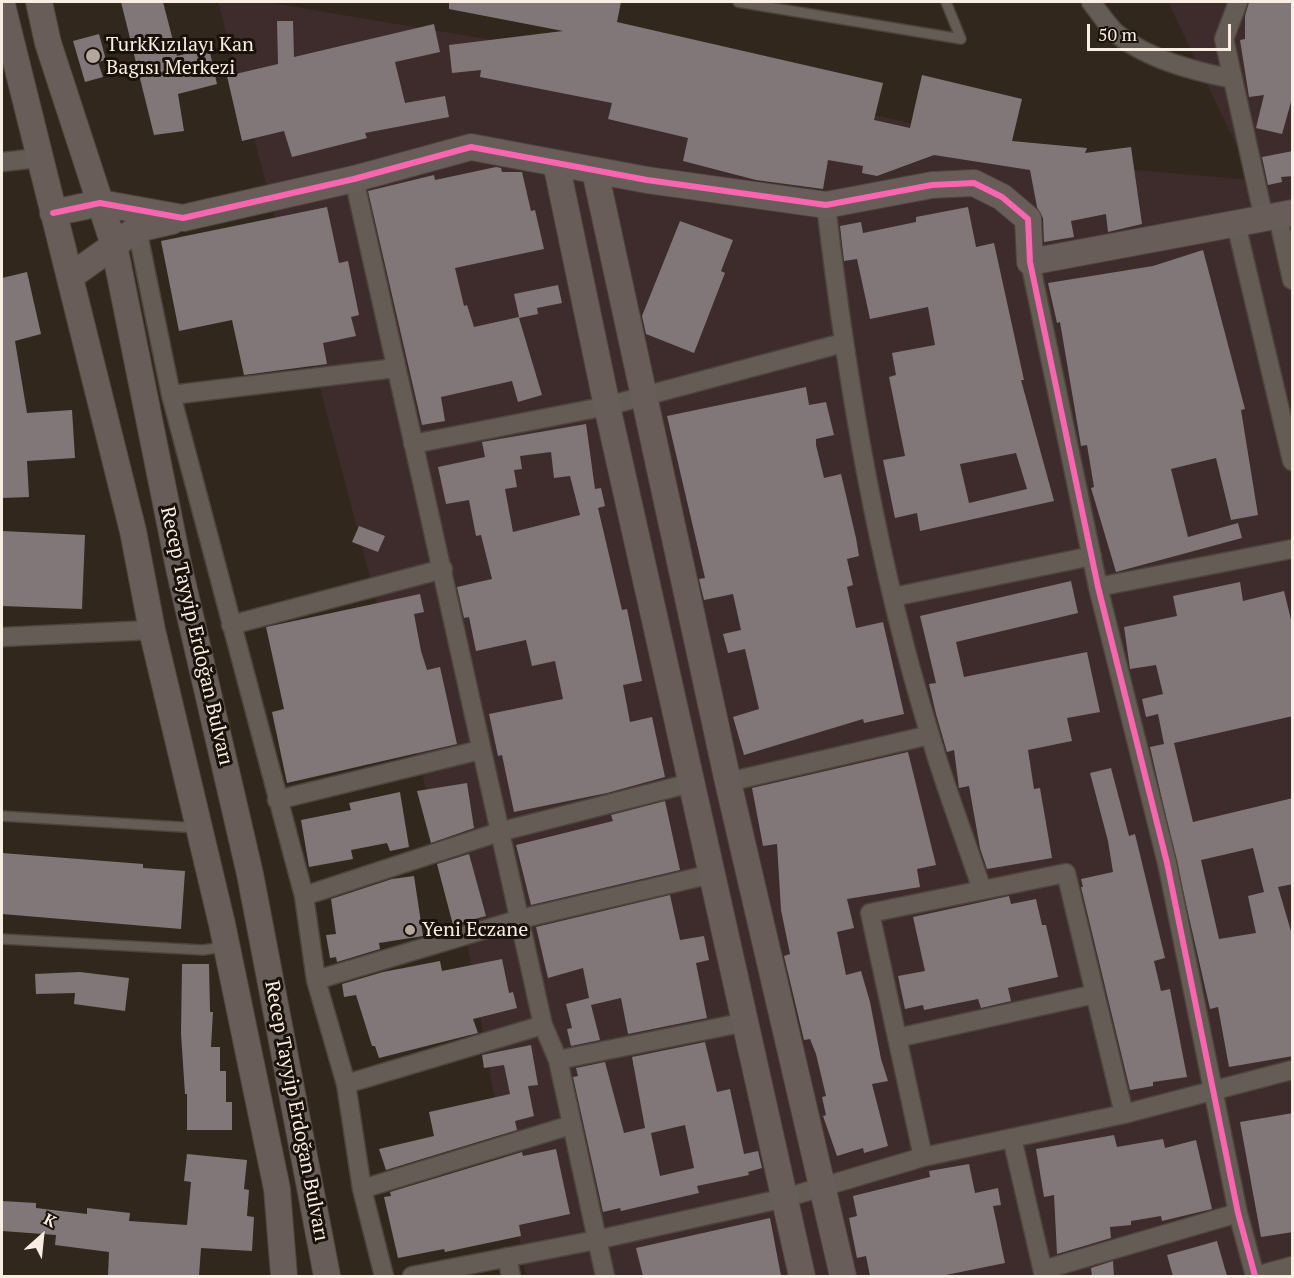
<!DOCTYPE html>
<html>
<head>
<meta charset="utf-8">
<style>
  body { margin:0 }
  #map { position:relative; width:1294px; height:1278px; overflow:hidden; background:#32271c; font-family:"PT Serif",serif }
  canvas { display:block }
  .frame { position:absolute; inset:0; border:3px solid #faede2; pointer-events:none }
  .north { position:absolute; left:12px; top:1206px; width:60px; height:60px; -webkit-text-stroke:4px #1a110a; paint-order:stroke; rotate:27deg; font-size:16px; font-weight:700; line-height:24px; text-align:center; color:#faede2 }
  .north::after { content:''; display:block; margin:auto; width:21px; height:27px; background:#faede2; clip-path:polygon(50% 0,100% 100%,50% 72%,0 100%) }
  .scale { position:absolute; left:1087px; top:24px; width:144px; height:27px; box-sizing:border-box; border:3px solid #faede2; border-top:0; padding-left:8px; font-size:18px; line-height:21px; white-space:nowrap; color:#faede2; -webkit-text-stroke:4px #1a110a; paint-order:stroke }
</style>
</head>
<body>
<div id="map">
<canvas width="1294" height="1278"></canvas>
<div class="frame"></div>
<div class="north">K</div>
<div class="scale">50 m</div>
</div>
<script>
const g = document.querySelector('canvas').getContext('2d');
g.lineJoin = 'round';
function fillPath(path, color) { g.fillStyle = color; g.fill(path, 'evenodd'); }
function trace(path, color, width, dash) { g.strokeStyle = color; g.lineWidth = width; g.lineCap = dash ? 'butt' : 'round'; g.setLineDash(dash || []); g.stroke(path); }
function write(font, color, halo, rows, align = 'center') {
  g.font = font + ' "PT Serif",serif'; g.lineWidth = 6; g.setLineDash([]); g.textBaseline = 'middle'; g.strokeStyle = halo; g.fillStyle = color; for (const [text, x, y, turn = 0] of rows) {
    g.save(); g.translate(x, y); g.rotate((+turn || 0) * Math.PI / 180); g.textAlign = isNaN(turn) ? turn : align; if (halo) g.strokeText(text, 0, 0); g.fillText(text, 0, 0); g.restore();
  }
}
fillPath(new Path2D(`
  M218 2H266L724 79 1090 166 1253 180 1168 2H1292V1276H526L468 948Z`), '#3e2b2c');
fillPath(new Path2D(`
  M121 2H163L177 56 209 48 217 84 178 94 184 131 154 135Z
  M449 2H621L617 22 883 83 874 120 910 128 922 75 1022 99 1012 141 1087 148 1085 153 1131 147 1142 224 1108 232 1106 214 1071 221 1074 237 1044 242 1043 218 1037 207 1030 170 934 155 877 176 862 173 863 166 828 160 823 189 756 180 683 161 688 138 608 119 612 103 480 77 481 70 452 73 449 45 563 31 449 9Z
  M1249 2H1293V95L1282 134 1256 128 1264 95 1249 97 1240 40 1245 39V16Z
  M277 21H293L294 57 434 24 440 52 395 62 405 103 445 96 449 117 365 133 367 138 292 157 284 131 242 141 227 76 278 64Z
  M99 34 106 60 98 62 103 77 85 82 73 41Z
  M1293 151V176L1281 177 1282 182 1268 185 1262 157Z
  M496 167 501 168 502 172H522L531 211 535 210 544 249 455 268 464 306 467 305 474 327 519 317 514 294 558 285 562 303 537 308 538 314 519 318 542 395 518 402 512 381 441 397 445 421 422 425 368 191 434 175 435 180Z
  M327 207 339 263 348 261 359 315 351 317 356 336 323 343 327 364 244 375 232 320 179 331 161 241Z
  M968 207 976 247 994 243 1024 380H1021L1054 501 920 531 917 513 895 518 883 460 905 456 889 377 896 375 892 353 935 345 928 307 870 319 857 259 844 261 840 226 861 222 863 233 916 222V217ZM1016 453 1027 489 969 503 960 464Z
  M680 221 733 240 721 271 725 273 694 353 646 334 642 316Z
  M1203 250 1245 409 1241 410 1258 515 1231 520 1216 458 1171 469 1188 537 1238 523 1242 538 1116 572 1091 488 1094 487 1087 445 1081 446 1060 322 1057 323 1048 283 1153 266Z
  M27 272 41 334 15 341 27 413 72 410 75 458 27 461 29 497 2 498V278Z
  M806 387 809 405 826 402 834 435 816 439V445L824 478 841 474 856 538 859 556 847 559 853 585 847 587 856 628 883 622 904 714 864 723 863 719 744 755 733 717 759 709 745 649 728 653 723 634 741 630 733 594 704 600 699 579 705 578 667 416Z
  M586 424 595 489 601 488 605 506 598 508 622 610 627 609 642 681 623 685 630 722 652 717 665 777 607 793 514 812 502 755 498 756 489 714 563 699 555 661 532 666 526 640 476 651 469 617 464 618 457 587 492 579 481 535 476 536 469 500 446 504 438 467 485 457 482 442ZM551 452 554 478 570 476 580 515 513 532 505 489 517 487 514 470 522 469 520 456Z
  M359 526 385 536 378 552 352 542Z
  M2 531 85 535 82 609 2 606Z
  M1071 581 1078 613 956 642 964 677 1087 652 1100 712 1067 718 1072 741 1028 750 1034 789 1040 788 1052 858 987 869 980 848 969 786 959 788 954 750 947 752 936 714 929 684 936 683 920 616Z
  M1240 582 1243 601 1284 591 1293 628V716L1174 743 1193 822 1293 798V884L1278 887 1293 938V1056L1229 1067 1218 1007 1210 1009 1150 747 1164 744 1158 714 1146 717 1142 699 1163 694 1156 665 1130 669 1124 627 1177 616 1173 596ZM1253 848 1264 892 1248 896 1256 933 1219 939 1201 860Z
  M420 594 424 612 414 614 421 651 427 670 440 667 457 744 287 783 272 712 284 709 266 627Z
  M908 752 936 865 917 869 920 887 847 899 854 928 837 932 846 975 861 971 870 1002 881 1059 888 1081 872 1084 888 1146 864 1153 863 1148 837 1156 823 1116 826 1115 822 1097 826 1096 816 1054 810 1039 804 1040 784 956 790 954 781 910 777 844 763 846 752 788Z
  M1111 768 1129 836 1135 834 1165 958 1154 961 1161 991 1170 989 1187 1077 1153 1082V1086L1130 1090 1081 887H1083L1081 879 1113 872 1108 841 1090 773Z
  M467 783 474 828 431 843 417 791Z
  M400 792 409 847 390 851 387 843 351 850 353 859 309 867 301 820 351 810 349 803Z
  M665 801 680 870 531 905 516 845 613 821 611 815Z
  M2 853 143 864V868L185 871 181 929 2 914Z
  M469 854 486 916 453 925 437 864Z
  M414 876 423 936 379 943 380 949 337 962 336 957 330 958 326 935 336 934 331 899 392 879Z
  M670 895 680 940 704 936 709 960 696 963 707 1018 628 1034 621 998 591 1005 600 1040 571 1046 567 1029 572 1028 566 1004 589 998 583 968 548 978 536 927Z
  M1009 896 1011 904 1036 899 1042 925H1046L1058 977 1008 988 1011 1001 981 1008 978 999 924 1010 923 1005 905 1009 898 976 925 971 913 917Z
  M502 959 509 993 513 992 517 1008 473 1019 478 1033 379 1058 375 1046H372L356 995 344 997 342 984 383 972 440 961 442 971Z
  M182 964H209L210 1012H213L211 1047H220V1071H226V1102H232V1130H187V1094H185L181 1034Z
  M80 972 129 978 125 1011 74 1004 75 993 36 994 35 974Z
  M705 1042 717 1092 730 1089 744 1154 758 1151 762 1168 748 1172 749 1175 697 1186 699 1193 621 1211 620 1208 603 1212 573 1077 578 1076 576 1068 605 1062 624 1133 645 1128 632 1057ZM685 1125 694 1168 660 1176 651 1133Z
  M531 1045 538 1085 528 1086 534 1116 515 1121 517 1130 386 1170 379 1149 434 1136 429 1112 510 1094 504 1065 484 1068 482 1055Z
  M1293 1113V1232L1261 1237 1240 1122Z
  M1114 1135 1117 1147 1163 1139 1165 1148 1196 1140 1212 1209 1162 1221 1161 1216 1131 1221V1225L1110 1227 1111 1238 1057 1254 1054 1195 1044 1197 1036 1149Z
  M556 1149 570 1214 519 1225 521 1236 445 1252 444 1249 398 1258 384 1197 391 1196 390 1192 522 1152 523 1156Z
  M187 1154 247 1160 244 1189 249 1190 247 1216 254 1217 252 1251 201 1248 199 1276H108L109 1252 55 1245 56 1235 2 1231V1201L36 1203V1208L87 1214V1208L130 1213 129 1221 187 1225 191 1182 184 1181Z
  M969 1164 975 1193 998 1188 1001 1205 993 1206 1005 1263 941 1276H870L866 1256 857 1258 849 1218 857 1216 853 1196 930 1177 929 1171Z
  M770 1218 781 1276H643L636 1248Z
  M1217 1241 1227 1276H1173L1167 1255Z
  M1113 1261 1114 1276H1092L1091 1268Z`), '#817779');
const lane = new Path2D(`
  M738 2 961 39 946 2
  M2 816 198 828
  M2 939 203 950 223 947`);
const street = new Path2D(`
  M1091 2C1099 12 1107 25 1117 34 1149 60 1194 71 1233 79
  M1238 2 1224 39 1264 219
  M2 162 38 158
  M354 179C417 461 482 743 543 1025L558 1060 605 1276
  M826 205C847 383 877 563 930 735 945 787 965 838 982 890
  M1278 217 1292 280
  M1236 224 1292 461
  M137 229 171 395 304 896 316 980 346 1084 362 1189 384 1276
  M1030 262 1098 587 1167 863 1238 1213 1255 1276
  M171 395 396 368
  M413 444 607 406 843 343
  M1098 587 1292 549
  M893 597 1092 556
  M231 625 443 569
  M2 637 152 630
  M728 782 930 735
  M277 800 480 750
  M304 896 499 832 691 783
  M316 980 520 919 712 874
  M897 1038 1095 994
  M558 1060 746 1022
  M346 1084 543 1025
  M1012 1138 1044 1276
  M923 1157 870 913 1066 873 1124 1114
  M362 1189 571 1125
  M507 1257 511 1276
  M1043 1270 1238 1213
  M412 1276 596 1240 785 1198 923 1157 1124 1114 1292 1070
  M1256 1276 1292 1266`);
const secondary = new Path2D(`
  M39 2 48 43 114 245 179 568 250 874 327 1276
  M2 5 133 531 152 630 222 924 277 1189 284 1276
  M556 163 607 406 802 1276
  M595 171 728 782 843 1276
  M53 213 100 203 183 218 354 179 471 147 647 180 826 205 932 185 974 183 1002 197 1028 219 1030 262 1292 213
  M71 276 137 229 172 221`);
trace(lane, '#4e443c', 12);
trace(street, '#4e443c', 21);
trace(secondary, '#4e443c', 28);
trace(lane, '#655d55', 9);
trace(street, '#655d55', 18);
trace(secondary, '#685d58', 26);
trace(new Path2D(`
  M53 213 100 203 183 218 354 179 471 147 647 180 826 205 932 185 974 183 1002 197 1028 219 1030 262 1098 587 1167 863 1238 1213 1255 1276`), '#f766af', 6);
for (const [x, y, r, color] of [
  [93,56,8,"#b4a89d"],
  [410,930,6,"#b4a89d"]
]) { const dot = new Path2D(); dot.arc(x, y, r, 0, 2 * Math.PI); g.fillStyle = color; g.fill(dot); trace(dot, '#1a110a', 2); }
write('20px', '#faede2', '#1a110a', [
  ["TurkKızılayı Kan",106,45],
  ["Bagısı Merkezi",106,68],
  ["Yeni Eczane",422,930]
], 'left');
write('20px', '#faede2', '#1a110a', [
  ["Recep Tayyip Erdoğan Bulvarı",196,636,77],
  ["Recep Tayyip Erdoğan Bulvarı",296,1111,79]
]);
</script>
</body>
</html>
